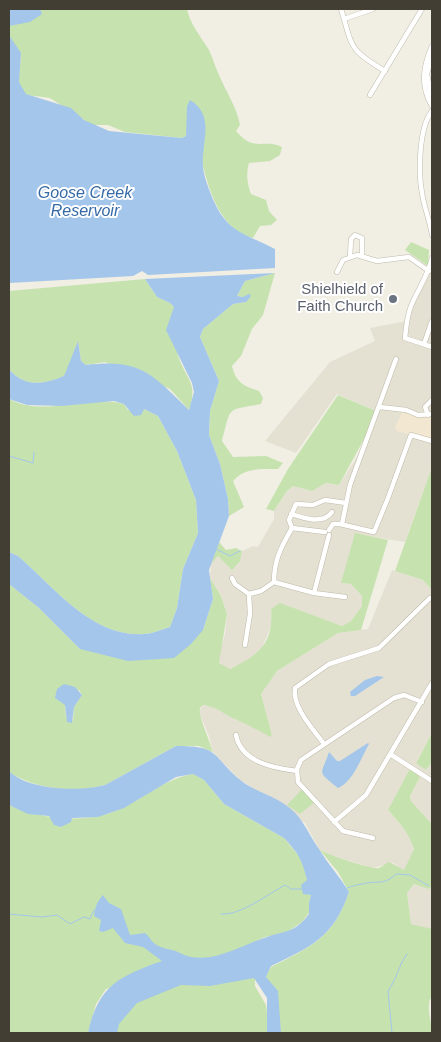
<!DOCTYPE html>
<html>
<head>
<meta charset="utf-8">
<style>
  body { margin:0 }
  #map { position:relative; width:441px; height:1042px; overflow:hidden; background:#f1eee4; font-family:Helvetica,sans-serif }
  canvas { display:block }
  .frame { position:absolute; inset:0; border:10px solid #423e34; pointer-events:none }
</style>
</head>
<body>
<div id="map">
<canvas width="441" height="1042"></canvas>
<div class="frame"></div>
</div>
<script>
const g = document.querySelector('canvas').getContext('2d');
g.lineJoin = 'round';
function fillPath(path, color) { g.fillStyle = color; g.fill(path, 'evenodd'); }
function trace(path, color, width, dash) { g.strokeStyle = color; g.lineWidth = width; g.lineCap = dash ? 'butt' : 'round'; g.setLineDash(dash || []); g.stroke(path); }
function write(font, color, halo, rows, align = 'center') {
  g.font = font + ' Helvetica,sans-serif'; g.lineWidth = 4; g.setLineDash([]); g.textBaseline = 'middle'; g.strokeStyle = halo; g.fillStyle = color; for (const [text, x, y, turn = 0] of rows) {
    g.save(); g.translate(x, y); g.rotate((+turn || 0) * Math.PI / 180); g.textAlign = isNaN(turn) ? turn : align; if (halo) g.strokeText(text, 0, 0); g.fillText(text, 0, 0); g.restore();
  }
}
fillPath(new Path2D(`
  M432 258V467L405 542 355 534 342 583 351 584 362 596V606L351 621 342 626 280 604 271 609 272 624 261 650 246 662 230 669 226 668 219 663 218 659 225 634 227 614 221 596 210 578 211 564 218 556 230 567 242 554V551L253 546 258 547 274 519V511L287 491 293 486 312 491 326 483 339 485 360 452 376 411 337 394 296 453 265 441 330 362 375 341 370 328 407 321Z
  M392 570 423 580 432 590V733L416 762 426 770 432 762V824L411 801 410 796 420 777 388 810 402 826 411 839 414 850 404 871 393 863 372 868 330 855 319 849 305 823 239 779 213 752 209 736 199 712 203 705 218 708 236 720 245 722 269 736 272 735 261 694 269 681 277 671 338 633 368 629Z
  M414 884 428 889 432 887 431 930 411 924 407 893Z`), '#e4e1d3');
fillPath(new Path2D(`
  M403 410 419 415 432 414V441L397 431 395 427Z`), '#f2e7d0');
fillPath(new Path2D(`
  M9 9H187C190 24 201 37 209 50 213 58 215 67 219 75 226 92 237 107 240 125L236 131C254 153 263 138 282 147L280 155 270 161 249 163C246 174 247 183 251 194L266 200 269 211 277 220 271 225 260 226 253 238C221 230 210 193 203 166 199 152 193 139 188 126L186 136 182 138 125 132 108 125H92L50 98 27 95 18 87 21 55 9 44Z
  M411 242 429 250 428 266 405 250Z
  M275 273 263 315 252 329 241 356 232 366C236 383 244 386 259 391L263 398 261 404C225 411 232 405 222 441L233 457 266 456 283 463 278 469C262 469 245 467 233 481L244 507 229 516 228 499 220 464 209 435 210 411 219 381 200 337 203 329 233 304 246 302 243 297 237 296 245 281Z
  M145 279 157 297 170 303 174 307C175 322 174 340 178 355 185 379 199 382 189 410L170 389 105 362 86 365 81 361 78 342 65 376C45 384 24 388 9 369V291Z
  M338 395 376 411 364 439 339 485 326 483 312 491 293 486 287 491 274 511 266 509 288 469Z
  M9 399C45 418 87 394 124 404L128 410 144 409 158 416 177 451 196 500 198 533 183 569 177 608 170 627C162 629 153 634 144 634 92 638 54 587 18 556L9 552Z
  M432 467V590L423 580 395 571Z
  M355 533 388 540 361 630 338 633 277 671 261 694 272 735 270 737C258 730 248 725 237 720 223 714 220 708 203 705L200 708C198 716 210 741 213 752L199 746H176L105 785C75 794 37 789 10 773L9 584 39 608 80 649 203 630 213 599 210 578 221 596 227 614 219 663 230 669C259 655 274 643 271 609L280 603 342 626 351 621 362 606V596L351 584 341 583ZM79 690 82 695 74 707 73 720 66 717 65 705Z
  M219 542 226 550 236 548 242 551 240 561 232 570 218 556 211 564Z
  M432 733V762L426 770 416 763Z
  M410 769 420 777 410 796 411 801 432 824V887L428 889 414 884 407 893 411 924 432 929V996C425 1005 432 1022 432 1033H277L266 976 271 967C312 946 333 938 349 892L338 872 319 849C325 854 373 870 379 868 382 867 386 863 389 862L404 870 414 849C409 833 399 822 388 810Z
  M193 774 204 780 224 804 284 838 302 860 311 895 309 904V913L302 922 284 934 265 937 227 954 106 989 96 1004 88 1033H9V805C43 820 90 825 124 807 148 795 166 779 193 774Z
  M303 788 316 801 300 814 287 805Z
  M255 976V986L266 1005 270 1033H108L135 989Z`), '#c6e3af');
fillPath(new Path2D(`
  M9 9H40L42 14 30 22 9 26Z
  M9 35 21 53 19 82 26 94 71 108 84 120 109 131 182 138 186 136 187 106 190 100C216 116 201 142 203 167 204 179 215 207 223 217 235 234 257 239 275 249V268L148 275 142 271 133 276 9 283Z
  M275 273 245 281 237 296 243 297 249 294 251 296 246 302 233 304 203 329 200 337 219 381 210 411 209 435 220 464 228 499 229 516 209 570 213 599 203 630 191 644 174 658 128 661 80 649 39 608 9 584V552L18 556C54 587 92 638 144 634 153 634 162 629 170 627L177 608 183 569 198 533 196 500 177 451 158 416 144 409 141 415 134 416 124 404 114 401 62 406 27 405 9 399V369C24 388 45 384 64 376L78 341 81 361 86 365C141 358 153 375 189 410L194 392 192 383 166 330 174 307 170 303 157 297 145 279Z
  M377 676 384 677 355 696H351L350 692 365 680Z
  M64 684 75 687 82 695 74 707 72 723 67 722 65 705 55 698 57 689Z
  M368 743 369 744C361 758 353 782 338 788 316 770 321 776 329 752L337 761H340Z
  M176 746C219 746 211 754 239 779 254 792 275 795 291 809 303 819 309 835 319 849 328 864 340 877 349 892 333 938 312 946 271 966L266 977 278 991 281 1033H267V998L254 978 210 986 181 985 137 1003 119 1024 117 1033H88C98 986 119 976 162 961L143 947 125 943 113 928 103 932 99 931 101 920 94 916C95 907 97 902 103 895L109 903 121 909 130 935 145 933C149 936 151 941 155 944 162 949 173 949 180 953 207 967 237 947 264 938 285 930 294 934 309 914V903L311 895 303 894 301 885 307 880C302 859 298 853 284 838L224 804 204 780 193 774 176 777 124 808 98 817 72 818 71 822 61 827 54 825 49 816 28 814 9 805V771C27 790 80 792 105 785Z`), '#a4c6ea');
trace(new Path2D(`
  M9 456 33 463 34 452
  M216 549 230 556 240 551
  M347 888C352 886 357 885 362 884 376 880 384 886 396 874L410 875 429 886
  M9 914 42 917 57 915 70 924 84 917 90 919 94 910
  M221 914C240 916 268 894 285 885L291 889H302
  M392 1033 388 991C397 979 398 966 407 954`), '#a4c6ea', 1);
const minor = new Path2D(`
  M341 9C353 48 348 49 385 71
  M344 19 373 9
  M432 46C423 67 420 86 432 106
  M432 56 427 74 432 99
  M370 95 422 9
  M432 111C419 127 418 172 422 193 424 207 430 221 432 235
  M350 257 351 239 355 235 362 238V256
  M432 258C428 276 418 289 411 306 407 316 406 327 405 338L432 347
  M337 272 343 260 357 255 377 261 409 257 429 271
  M424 344 432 321
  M380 407 406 410 418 415 432 414
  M428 415 425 407 432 400
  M291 514C303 518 323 525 332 512
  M342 524 350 485 396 359
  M292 528 289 520 296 504 313 505 325 500 346 503
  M329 530 333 524H340L374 532 388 498 411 435 432 441
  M232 578 235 584 249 594
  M274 582 314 593 329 535
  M274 582C274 560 281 547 292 528L325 532
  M314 593 345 597
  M249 594 261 591 274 582
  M245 645 250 614 249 594
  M236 735C241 762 273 768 297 771
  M324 744C313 729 292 707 295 688L329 664 379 648 430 598
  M390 754 432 781
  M334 822 366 795 432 683
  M373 838 343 831 298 782 297 769 301 760 394 698 404 695 422 702`);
trace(minor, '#bebaaa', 5.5);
trace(minor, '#fff', 4.5);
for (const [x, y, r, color] of [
  [393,299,5,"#6b7280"]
]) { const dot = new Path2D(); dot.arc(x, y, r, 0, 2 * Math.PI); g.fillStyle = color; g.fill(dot); trace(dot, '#fff', 2); }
write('15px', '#5b616d', '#fff', [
  ["Shielhield of",383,290],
  ["Faith Church",383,307]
], 'right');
write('italic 16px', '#366aa6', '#fff', [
  ["Goose Creek",85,194],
  ["Reservoir",85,212]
]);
</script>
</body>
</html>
